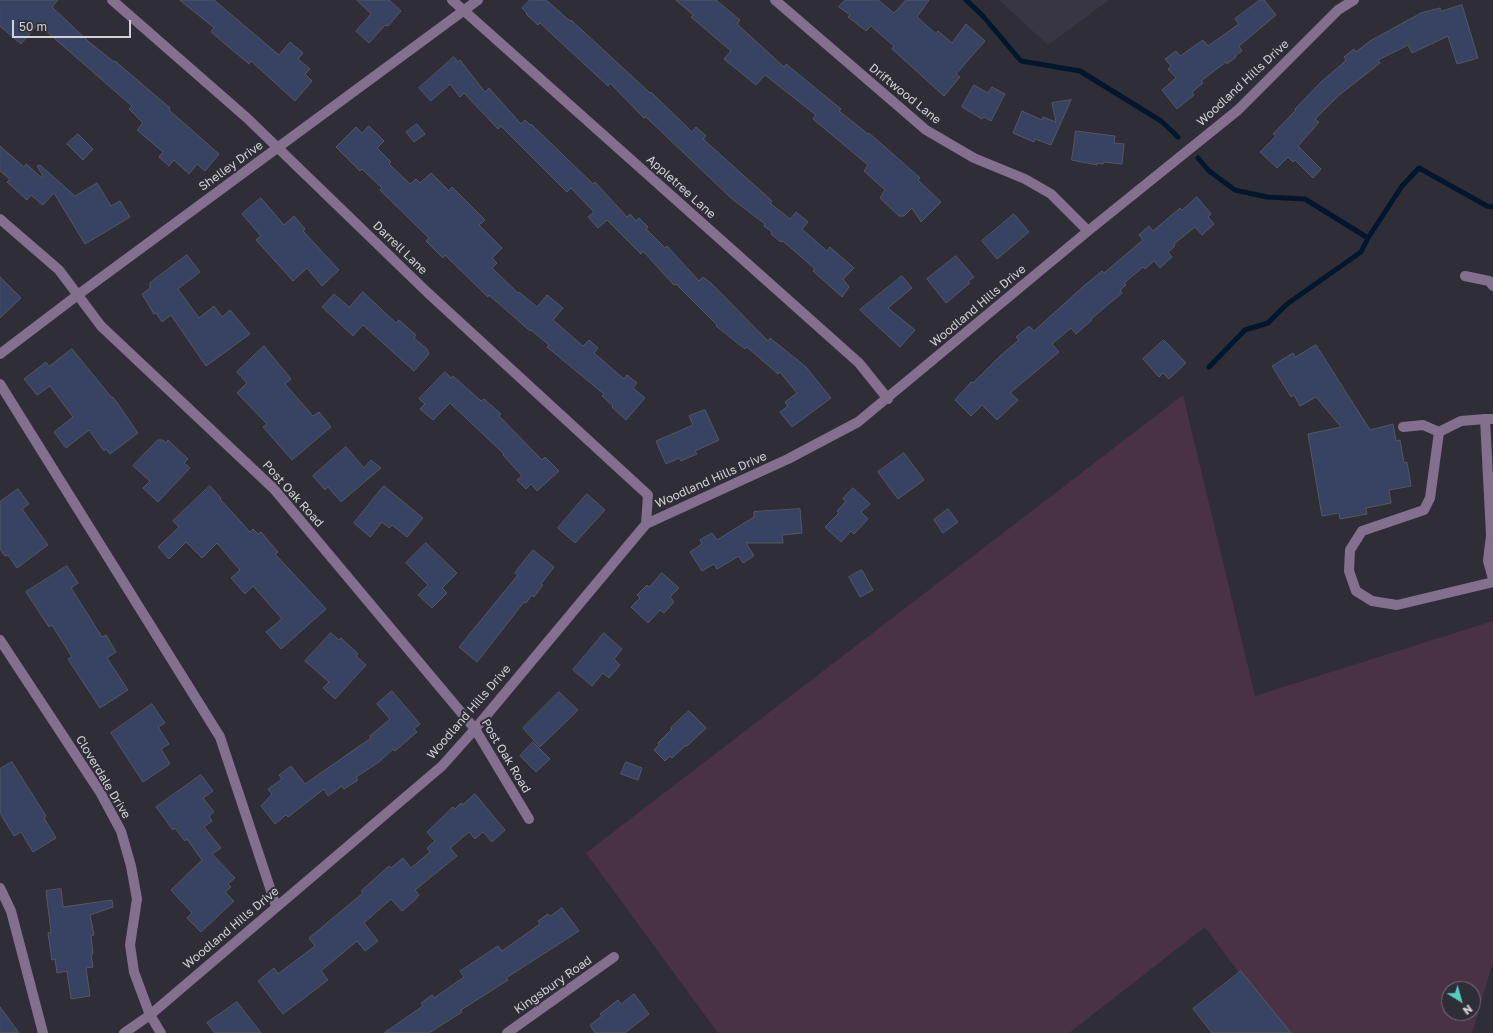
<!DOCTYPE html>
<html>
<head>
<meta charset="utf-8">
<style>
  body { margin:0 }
  #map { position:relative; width:1493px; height:1033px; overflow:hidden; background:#2f2e37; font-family:"Golos Text",sans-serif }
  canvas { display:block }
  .north { position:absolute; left:1441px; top:981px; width:40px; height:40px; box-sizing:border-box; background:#2f2e37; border:1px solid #706f77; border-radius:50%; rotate:143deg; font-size:11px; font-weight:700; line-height:16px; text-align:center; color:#d2d1d7 }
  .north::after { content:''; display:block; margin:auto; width:14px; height:18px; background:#58cec0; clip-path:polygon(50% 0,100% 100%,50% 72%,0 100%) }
  .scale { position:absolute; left:12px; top:20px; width:119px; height:18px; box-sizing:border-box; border:2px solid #d2d1d7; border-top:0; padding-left:5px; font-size:12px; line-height:14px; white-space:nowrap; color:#d2d1d7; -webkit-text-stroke:3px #2f2e37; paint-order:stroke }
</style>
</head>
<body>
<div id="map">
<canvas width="1493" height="1033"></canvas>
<div class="north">N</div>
<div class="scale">50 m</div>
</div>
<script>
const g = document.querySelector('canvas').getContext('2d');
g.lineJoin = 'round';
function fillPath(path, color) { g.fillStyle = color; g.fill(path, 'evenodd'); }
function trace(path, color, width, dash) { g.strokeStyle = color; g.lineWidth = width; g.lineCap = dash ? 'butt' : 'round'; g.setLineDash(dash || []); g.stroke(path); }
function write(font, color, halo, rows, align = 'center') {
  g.font = font + ' "Golos Text",sans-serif'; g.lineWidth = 4; g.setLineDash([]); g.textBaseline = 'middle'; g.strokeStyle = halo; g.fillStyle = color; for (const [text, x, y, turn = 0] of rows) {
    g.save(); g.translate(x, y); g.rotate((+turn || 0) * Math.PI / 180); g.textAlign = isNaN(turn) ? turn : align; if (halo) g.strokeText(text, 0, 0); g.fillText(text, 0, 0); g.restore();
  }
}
fillPath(new Path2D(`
  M999 0H1109L1048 45Z`), '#383645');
fillPath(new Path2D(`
  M1183 395 1255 696 1493 621V962L1472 1033H1284L1205 927 1069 1033H718L586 853ZM1449 989H1473V1013H1449Z`), '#4a3245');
trace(new Path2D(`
  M966 0 982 15 1021 61 1080 71 1161 121 1178 137
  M1198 158 1209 171 1235 190 1267 197 1305 199 1368 238 1402 186 1419 168 1487 206 1493 207
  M1209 367 1245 330 1268 323 1287 304 1361 252 1368 238`), '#00172d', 5);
const building = new Path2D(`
  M0 0H58L52 7 89 42 114 62 115 61 170 108 169 110 219 154 205 171 197 164 189 174 174 160 169 166 159 157 163 152 137 130 143 123 129 109 132 106 38 24 21 44 0 26Z
  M180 0H214L279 55 290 42 303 53 298 59 310 69 305 74 312 81 295 101 251 61 249 64 211 32 214 28Z
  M357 0H389L401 11 388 26 385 25 369 43 356 31 371 14Z
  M530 0H546L570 21 571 20 650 93 651 92 692 132 696 127 706 136 703 139 772 201 770 203 790 219 796 212 808 222 802 229 827 251 830 247 854 268 843 279 849 287 842 297 813 271 815 269 783 241 781 242 771 234 772 232 764 226 765 224 731 198 646 117 644 118 610 83 608 86 540 23 538 25 526 14 527 13 522 8Z
  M676 0H716L740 20 737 24 784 67 786 64 841 109 839 111 868 134 869 133 910 169 920 178 918 180 941 202 921 222 912 208 904 216H899L880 198 885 190 864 171 868 165 813 119 816 115 765 75 756 85 724 59 731 51 691 17 693 15Z
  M845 0H878L894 13 906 0H929L917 17 936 34 938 31 952 43 966 24 985 41 956 74 960 77 944 96 892 49 894 46 871 26 866 31 848 17 850 15 839 7Z
  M1260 0H1264L1276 15 1239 46 1242 51 1235 56 1236 57 1227 64 1226 62 1201 81 1203 83 1192 92 1194 95 1177 109 1162 90 1176 78 1168 69 1171 66 1165 59 1176 51 1180 56 1203 40 1208 46 1239 24 1235 19Z
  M1462 5 1478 58 1457 64 1448 36 1412 53 1408 45 1378 60 1380 63 1338 96 1315 119 1319 122 1298 146 1321 169 1313 178 1295 160 1293 162 1288 157 1277 168 1260 152 1276 136 1273 134 1296 110 1295 109 1322 81 1341 65 1346 60 1344 57 1354 49 1356 52 1370 41 1421 13 1440 8 1441 11Z
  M454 57 458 62 460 60 485 92 489 88 521 124 525 120 530 125 531 124 593 184 595 182 627 217 630 214 636 221 639 218 648 227 646 229 665 248 667 246 699 281 703 277 711 283 768 341 770 338 806 367 831 398 792 427 780 412 788 406 785 402 797 393 780 372 778 374 747 347 745 349 716 326 717 325 676 284 674 285 643 251 641 254 607 220 598 228 588 217 594 212 571 188 567 192 501 126 498 129 464 93 460 97 450 84 431 101 419 88Z
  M974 85 988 93 992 87 1005 94 991 121 984 117 982 119 962 107Z
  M1071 100 1051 145 1035 139 1034 142 1013 133 1022 111 1042 120 1043 117 1056 122 1052 103Z
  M417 124 425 134 414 142 406 132Z
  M369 126 384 141 377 148 391 162 389 164 410 184 416 179 420 183 431 173 449 191 452 187 485 220 479 225 502 248 492 258 497 263 492 268 518 293 519 292 537 307 547 295 563 308 553 320 583 346 589 340 598 348 594 353 624 379 627 375 637 383 633 388 645 398 626 420 612 407 613 406 602 396 604 394 547 347 549 345 531 330 530 331 489 295 488 297 445 255 443 258 426 241 429 238 380 190 382 188 362 169 360 171 336 147 356 127 362 133Z
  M1076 131 1115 136 1114 143 1124 144 1122 164 1104 162 1103 164 1097 163V165L1072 160Z
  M78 134 93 149 83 160 67 144Z
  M0 146 24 167 26 164 42 178 43 176 37 166 40 165 75 196 97 183 111 206 120 201 130 217 85 244 54 193 43 205 31 195 27 200 7 182 10 179 0 171Z
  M1197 197 1211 214 1208 217 1214 224 1202 235 1195 227 1174 244 1175 246 1168 252 1172 257 1160 268 1154 261 1145 269 1143 267 1124 283 1126 285 1120 290 1122 293 1091 319 1092 320 1076 334 1071 328 1052 344 1059 352 1010 393 1018 400 997 420 982 405 971 416 955 400 971 382 973 383 1000 356 1019 340 1016 337 1029 326 1034 331 1085 285 1102 271 1104 273 1143 240 1139 235 1149 226 1153 231 1180 208 1182 210Z
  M261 198 284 225 294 216 305 229 303 231 339 270 322 286 307 268 293 281 256 240 261 236 242 214Z
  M1014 214 1029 232 997 259 982 241Z
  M187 255 200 272 178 289 199 318 214 306 222 317 230 310 250 334 206 366 171 315 162 322 156 313 154 314 142 294 150 288V283Z
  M956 256 974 277 968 281 970 283 946 303 927 279Z
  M902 276 912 288 888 308 915 330 900 347 860 310Z
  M0 277 21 298 0 318Z
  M363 292 396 323 399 320 416 335 414 338 427 349 429 354 414 371 363 325 353 336 322 307 334 294 349 307Z
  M1164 340 1186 363 1169 379 1163 373 1159 377 1143 359Z
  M1316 345 1370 430 1393 424 1396 441 1400 440 1404 463 1407 462 1411 486 1389 490 1391 503 1366 508 1367 514 1340 519 1339 513 1322 516 1308 434 1341 427 1316 397 1300 406 1294 395 1291 397 1272 366 1293 353 1295 357Z
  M264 346 291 379 285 384 313 416 319 412 331 427 292 460 263 427 267 424 237 393 247 383 237 372Z
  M72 349 112 398 113 397 138 433 110 454 106 449 104 451 89 430 66 448 54 432 73 417 50 386 37 395 24 379 46 362 49 366Z
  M445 372 451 378 453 376 481 401 484 399 501 414 499 416 542 460 545 457 559 471 537 491 531 484 526 489 517 480 522 476 503 455 504 454 450 403 433 420 420 409 425 404 419 399Z
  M705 410 719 440 695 451 697 454 681 461 679 458 666 464 656 441 693 425 689 416Z
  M158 440H163L166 443 168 440 188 459 184 463 190 468 158 502 143 488 150 481 133 466Z
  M346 447 364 468 371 460 381 468 341 502 328 487 325 490 313 476Z
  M904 453 924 480 898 499 878 472Z
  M210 486 221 498 220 499 250 532 253 529 258 534 261 532 278 552 275 554 326 609 281 649 266 632 282 619 253 586 245 594 231 578 240 570 217 543 202 558 186 542 169 559 158 547 179 527 173 521Z
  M384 486 423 518 407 537 392 525 389 528 382 522 370 537 354 523Z
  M853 488 870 504 861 512 868 519 854 534 851 531 841 542 825 527 839 513 837 511 846 501 843 499Z
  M18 489 29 504 22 509 48 545 17 568 8 555 5 556 0 549V502Z
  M587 494 605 510 575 543 558 528Z
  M800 509 802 533 782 535 783 543H746L754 556 743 563 739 556 717 569 714 564 702 571 690 552 702 544 700 540 712 533 717 540 754 517V512Z
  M948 509 958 522 943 533 934 520Z
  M426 543 457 573 442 588 447 593 432 608 418 595 428 585 406 563Z
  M533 550 554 567 541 584 543 585 534 597 532 595 526 603 524 602 477 662 459 647 518 575 515 573Z
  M67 566 78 583 71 588 102 637 106 635 116 652 107 658 128 690 100 708 68 659 72 657 52 625 49 627 26 592Z
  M862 570 873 590 860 597 849 577Z
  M662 573 679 588 670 597 674 602 664 613 660 610 648 623 631 607 640 598 637 595 647 585 649 587Z
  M331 633 339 640 341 638 358 654 356 656 366 665 335 699 323 688 329 682 305 661Z
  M604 633 622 649 614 659 620 665 609 678 603 673 592 686 573 670Z
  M392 691 420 724 414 729 417 732 395 751 393 749 379 762 356 777 358 780 344 789 342 786 328 796 324 789 288 817 286 815 275 824 261 806 272 794 268 789 282 779 279 775 291 766 305 784 371 738 370 736 390 719 377 704Z
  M559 692 578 710 540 747 523 728Z
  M152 704 165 723 158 727 169 744 161 749 170 764 143 782 111 733Z
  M689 711 706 728 687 746 686 745 672 758 670 756 665 761 654 750 659 745 658 743 672 729 671 728Z
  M533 742 550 759 536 772 520 756Z
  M12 762 46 816 44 818 56 838 33 852 21 832 14 836 0 813V769Z
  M626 762 642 768 638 780 621 774Z
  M201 775 213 791 203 798 214 812 209 816 212 821 204 827 221 848 212 854 235 878 228 884 231 887 225 892 234 901 201 932 187 918 192 913 171 890 202 860 187 839 185 841 175 828 173 830 156 807Z
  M475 794 505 830 492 842 483 832 475 839 469 832 450 848 457 856 415 890 419 895 415 900 402 911 391 899 364 923 378 941 365 951 357 941 321 971 328 980 283 1014 258 981 274 968 278 974 315 946 309 938 363 893 361 891 389 866 391 868 403 858 411 868 430 852 427 848 435 841 427 832 453 807 455 809 461 803 462 805Z
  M61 889 63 907 112 900 113 907 90 915 94 935 91 936 93 954 91 955 93 967 86 968 90 996 71 999 67 971 57 973 55 959 52 960 48 933 51 932 46 891Z
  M562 908 579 931 506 978 508 980 461 1010 462 1012 429 1033H384L423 1006 421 1003 432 995 434 998 464 977 460 971 498 946 502 951 540 924 538 921 548 914 550 916Z
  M1241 971 1291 1033H1212L1193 1009Z
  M634 994 649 1014 625 1033H595L590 1025 602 1016 600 1014 618 1000 621 1004Z
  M237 1002 261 1033H215L207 1023Z
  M0 1007 19 1033H0Z`);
fillPath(building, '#384262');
trace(building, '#545861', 1);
trace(new Path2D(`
  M112 0 247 118 428 293 648 495 646 524
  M452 0 859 363 888 399
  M775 0 926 130 974 158 1025 179 1051 194 1088 231
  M0 219 59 270 101 326 274 489 475 729 529 819
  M1465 276 1489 281 1493 286
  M0 354 79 294 478 0
  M0 384 220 737 276 906
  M1485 419 1461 421 1439 432 1430 498 1424 510 1362 531 1350 550 1349 571 1356 591 1372 601 1397 605 1493 582
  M1493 419H1485L1491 535 1493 534
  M1403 427 1423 425 1439 432
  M1491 535 1488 561 1493 579
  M0 640 100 792 121 831 131 866 137 899 130 945 134 972 150 1015 161 1033
  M0 888 11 911 43 1033
  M124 1033 150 1015 442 766 475 729 646 524 788 459 858 422 1088 231 1238 110 1338 10 1354 0
  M507 1033 614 957`), '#83708f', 10);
write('12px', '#d2d1d7', '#2f2e37', [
  ["Woodland Hills Drive",1243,83,-43],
  ["Driftwood Lane",905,94,39],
  ["Shelley Drive",231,166,-36],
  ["Appletree Lane",681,187,42],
  ["Darrell Lane",400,248,44],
  ["Woodland Hills Drive",978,306,-40],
  ["Woodland Hills Drive",711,480,-24],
  ["Post Oak Road",293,494,48],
  ["Woodland Hills Drive",469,712,-49],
  ["Post Oak Road",506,756,59],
  ["Cloverdale Drive",103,777,59],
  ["Woodland Hills Drive",231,928,-40],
  ["Kingsbury Road",553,985,-35]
]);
</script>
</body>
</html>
